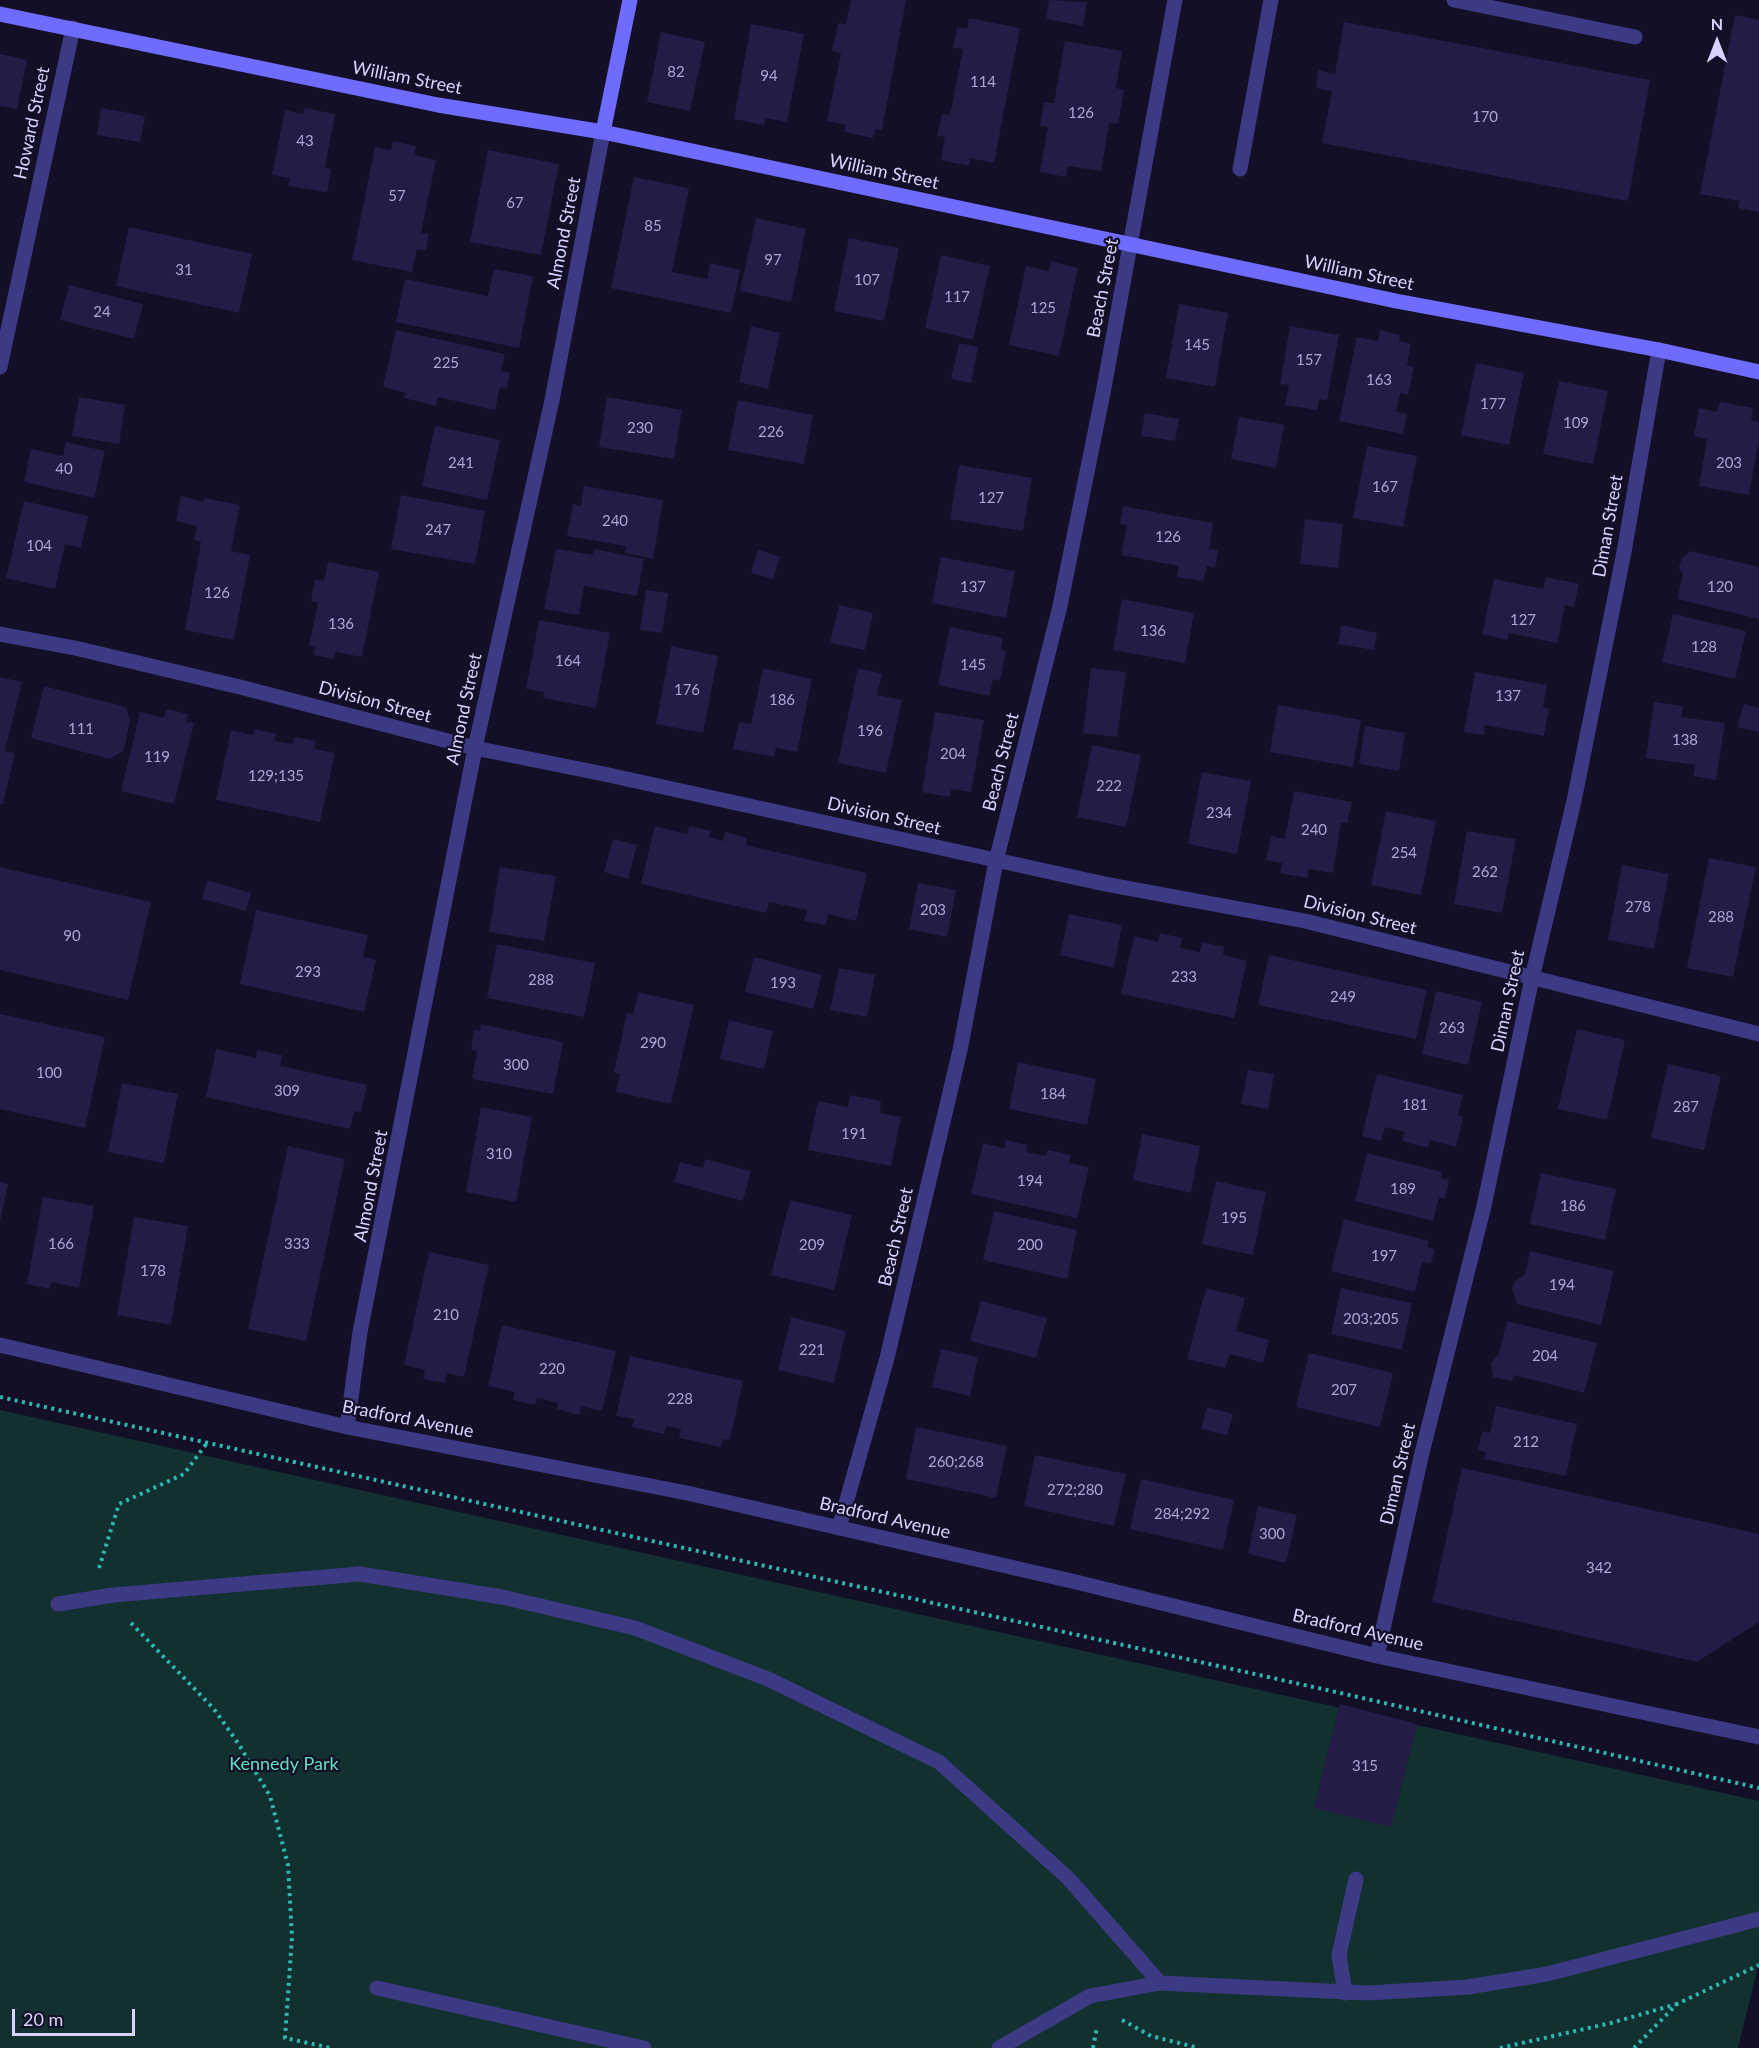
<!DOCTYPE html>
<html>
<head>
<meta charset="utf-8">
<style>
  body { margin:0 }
  #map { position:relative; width:1759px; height:2048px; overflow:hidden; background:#130f26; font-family:Lato,sans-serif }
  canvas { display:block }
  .north { position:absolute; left:1687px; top:12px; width:60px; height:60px; -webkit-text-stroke:4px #130f26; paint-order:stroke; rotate:0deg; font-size:16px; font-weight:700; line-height:24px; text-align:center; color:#d9d4ff }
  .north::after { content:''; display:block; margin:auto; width:21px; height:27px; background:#d9d4ff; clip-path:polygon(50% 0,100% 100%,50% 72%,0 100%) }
  .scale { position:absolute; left:12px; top:2009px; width:123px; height:27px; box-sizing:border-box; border:3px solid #d9d4ff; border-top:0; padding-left:8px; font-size:18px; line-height:21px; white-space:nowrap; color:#d9d4ff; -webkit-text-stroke:4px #130f26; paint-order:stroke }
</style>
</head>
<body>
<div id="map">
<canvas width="1759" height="2048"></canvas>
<div class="north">N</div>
<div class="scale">20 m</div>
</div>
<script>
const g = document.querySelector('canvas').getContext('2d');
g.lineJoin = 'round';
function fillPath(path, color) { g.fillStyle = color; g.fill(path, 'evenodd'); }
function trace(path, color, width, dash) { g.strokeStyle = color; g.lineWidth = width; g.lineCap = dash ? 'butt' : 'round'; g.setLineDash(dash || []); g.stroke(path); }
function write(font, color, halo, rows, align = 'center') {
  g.font = font + ' Lato,sans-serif'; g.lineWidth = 4.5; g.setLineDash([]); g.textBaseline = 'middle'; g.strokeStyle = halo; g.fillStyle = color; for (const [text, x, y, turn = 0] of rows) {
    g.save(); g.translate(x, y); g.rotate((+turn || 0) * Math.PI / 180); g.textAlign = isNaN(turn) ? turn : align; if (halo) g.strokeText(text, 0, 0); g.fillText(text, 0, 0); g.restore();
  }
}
fillPath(new Path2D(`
  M0 1410 1759 1801V1962L1738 2048H0Z`), '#12302f');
fillPath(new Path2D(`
  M851 0H906L882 130 875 129 873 138 844 132 846 125 827 121 841 53 832 51 838 23 846 24Z
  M1049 0 1087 2 1083 26 1046 19Z
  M1735 15 1759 20V212L1738 208 1740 201 1700 194Z
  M969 18 1020 28 994 163 970 158 969 166 941 160 945 137 937 136 942 114 950 115 963 49 953 48 957 27 967 29Z
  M1344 22 1650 80 1628 201 1322 143 1332 91 1316 88 1318 70 1335 74Z
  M751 24 804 34 787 122 765 118 764 125 734 119Z
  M661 32 705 42 690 111 647 102Z
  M1065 41 1122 51 1116 88 1124 90 1118 124 1109 123 1101 171 1068 166 1066 177 1040 172 1048 127 1040 126 1044 102 1054 103Z
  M0 54 27 60 17 109 0 106Z
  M101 108 145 116 140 142 97 135Z
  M305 108 335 114 325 168 331 169 327 192 288 186 290 178 272 175 285 110 303 114Z
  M393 141 416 146 414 155 436 160 421 233 429 234 426 250 417 249 412 272 352 260 375 147 391 150Z
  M488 150 559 164 541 255 470 242Z
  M634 177 689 188 672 272 707 279 710 263 740 270 731 313 611 288Z
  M756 218 806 229 791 302 740 291Z
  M129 227 252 254 239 313 116 286Z
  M849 238 899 248 884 321 834 311Z
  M941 255 990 266 973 340 925 328Z
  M1051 261 1078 268 1059 356 1009 345 1026 266 1049 271Z
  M494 269 533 276 519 348 396 322 405 279 488 296Z
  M69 285 143 304 134 339 60 320Z
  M1179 304 1228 313 1215 387 1166 378Z
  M751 326 780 333 768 389 739 382Z
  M1290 326 1339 335 1327 400 1319 399 1317 410 1285 405 1289 385 1280 384Z
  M396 330 505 354 501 371 510 373 507 389 500 387 495 410 438 397 436 406 404 398 406 393 383 387Z
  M1380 330 1400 335 1399 341 1411 344 1407 365 1414 367 1408 395 1400 393 1396 412 1407 414 1403 434 1339 421 1357 337 1378 341Z
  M959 343 978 347 971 383 951 379Z
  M1476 363 1524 373 1509 445 1461 435Z
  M1559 381 1608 391 1593 464 1543 454Z
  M79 397 125 405 119 444 72 436Z
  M607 397 682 410 674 459 599 447Z
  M738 400 813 415 804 464 728 450Z
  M1720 402 1753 408 1751 420 1759 422V439L1749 495 1699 486 1707 439 1694 436 1699 408 1717 412Z
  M1145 413 1179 419 1175 441 1141 436Z
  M1239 417 1284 425 1276 468 1231 459Z
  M435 426 500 440 487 500 422 486Z
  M66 442 105 451 94 498 24 482 31 449 63 456Z
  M1367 446 1417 456 1403 527 1353 518Z
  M959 465 1032 478 1023 531 950 519Z
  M584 486 663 500 653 559 625 553 626 546 567 536 573 504 581 506Z
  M401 495 485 511 475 564 391 549Z
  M181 496 203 502 204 498 240 505 231 551 250 555 234 640 185 630 201 542 194 540 197 526 176 521Z
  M24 501 88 516 81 548 65 544 55 589 6 578Z
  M1123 506 1213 523 1209 549 1218 550 1215 568 1207 566 1203 581 1177 577 1179 566 1121 555 1127 525 1120 524Z
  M1305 519 1343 524 1338 568 1300 564Z
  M556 549 593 555 594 549 644 559 637 596 584 586 579 615 544 609Z
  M758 549 780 557 773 579 751 573Z
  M1690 551 1759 567V619L1677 599 1683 575 1679 567 1682 558Z
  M941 557 1015 571 1006 618 932 603Z
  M328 562 379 572 362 657 335 652 334 659 314 655 315 647 309 646 318 603 311 601 315 579 324 581Z
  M1546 577 1579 584 1574 607 1565 605 1557 643 1509 633 1507 640 1482 634 1494 579 1543 589Z
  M646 590 668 593 662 633 640 630Z
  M1122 599 1194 613 1185 663 1113 650Z
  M839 605 873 613 865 650 830 643Z
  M1673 614 1746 631 1735 679 1662 662Z
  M539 620 610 633 596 708 543 698 544 692 526 689Z
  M1341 625 1377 633 1374 650 1338 644Z
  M950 627 1003 638 1001 650 1006 651 1000 681 993 679 989 696 938 685Z
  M671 646 718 656 703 733 656 724Z
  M763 668 812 679 797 752 776 748 774 757 733 749 739 722 751 724Z
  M858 668 882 674 877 695 902 700 886 773 838 763Z
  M1091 668 1126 672 1117 737 1083 733Z
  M1475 672 1547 685 1543 707 1549 709 1544 736 1485 725 1484 735 1464 732Z
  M0 677 22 682 5 751 15 753 3 804H0Z
  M44 686 126 707 130 720 124 750 110 759 31 738Z
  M1654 702 1683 706 1681 717 1725 723 1716 780 1693 776 1695 765 1646 758Z
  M1744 704 1759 708V732L1737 727Z
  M1278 705 1361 720 1353 767 1270 752Z
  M166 709 188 714 186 722 194 723 174 804 121 791 140 712 164 718Z
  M935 712 984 720 971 792 951 789 950 797 922 792Z
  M1365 726 1405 733 1399 771 1359 764Z
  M255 729 276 734 274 741 293 744 294 737 316 741 314 749 335 753 320 822 216 800 231 730 253 735Z
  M1092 745 1141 755 1126 827 1077 817Z
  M1202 772 1251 781 1237 854 1188 844Z
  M1294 791 1352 802 1347 823H1341L1333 873 1309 869 1307 878 1280 873 1282 863 1266 860 1271 836 1285 839Z
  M1386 811 1436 821 1421 895 1371 885Z
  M655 826 687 834 689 826 711 831 709 837 723 841 725 832 747 838 746 845 867 873 856 921 828 914 826 925 804 921 807 910 769 902 766 913 641 884Z
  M1467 831 1516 839 1502 913 1454 904Z
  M613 839 637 845 628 879 604 872Z
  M1709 858 1756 867 1733 977 1687 968Z
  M1622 865 1669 874 1654 949 1608 940Z
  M0 867 151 902 128 1000 0 970Z
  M500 867 556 876 544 941 489 932Z
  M207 880 251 893 246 911 202 899Z
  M918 883 956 890 947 937 909 929Z
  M256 910 368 935 363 957 376 960 364 1012 240 984Z
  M1069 914 1122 925 1114 968 1060 955Z
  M1160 933 1182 938 1180 948 1200 952 1202 942 1224 947 1223 955 1247 961 1234 1018 1121 994 1134 936 1158 942Z
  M497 944 595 963 584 1017 487 998Z
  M1269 955 1427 990 1416 1039 1258 1005Z
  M754 957 822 975 813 1009 745 992Z
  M839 968 875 975 867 1017 830 1010Z
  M1436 991 1482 1002 1468 1065 1422 1054Z
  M638 992 694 1005 671 1104 616 1092 620 1074 614 1072 627 1013 633 1014Z
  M0 1014 105 1037 85 1128 0 1109Z
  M729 1020 773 1031 764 1069 720 1059Z
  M481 1024 563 1042 553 1094 472 1079 477 1051 471 1050 474 1030 480 1031Z
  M1577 1029 1625 1040 1607 1120 1558 1109Z
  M216 1049 256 1058 257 1050 282 1055 280 1066 367 1085 361 1112 354 1111 350 1129 206 1097Z
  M1018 1062 1096 1079 1087 1125 1009 1109Z
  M1668 1064 1721 1076 1704 1150 1651 1138Z
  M1248 1070 1274 1074 1268 1109 1241 1104Z
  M1377 1074 1463 1095 1458 1115 1463 1117 1456 1147 1430 1140 1428 1148 1402 1141 1405 1132 1385 1127 1381 1141 1362 1136Z
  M122 1083 178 1094 164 1163 108 1152Z
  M850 1095 881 1101 880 1113 901 1117 891 1166 808 1150 818 1101 848 1107Z
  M481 1107 532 1117 516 1202 466 1192Z
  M1142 1134 1200 1146 1191 1193 1133 1180Z
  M1006 1140 1028 1145 1026 1152 1046 1156 1048 1150 1071 1155 1069 1163 1089 1167 1077 1218 971 1194 983 1143 1004 1148Z
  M288 1146 345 1159 306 1341 248 1329Z
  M1367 1153 1442 1172 1441 1178 1449 1180 1445 1199 1439 1197 1433 1221 1355 1201Z
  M705 1159 751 1171 743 1201 674 1182 680 1162 703 1168Z
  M1541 1173 1616 1189 1605 1240 1530 1224Z
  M1216 1181 1266 1192 1253 1255 1202 1244Z
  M0 1182 8 1184 1 1218H0Z
  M43 1197 94 1206 79 1288 51 1282 50 1289 27 1284Z
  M790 1200 852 1215 834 1290 771 1275Z
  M994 1211 1077 1230 1067 1279 983 1260Z
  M134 1217 188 1226 171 1325 117 1315Z
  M1344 1219 1429 1241 1427 1247 1435 1249 1431 1264 1422 1262 1415 1292 1331 1271Z
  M1530 1251 1614 1271 1601 1325 1517 1304 1512 1288 1514 1282 1525 1274Z
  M429 1252 489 1265 464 1377 447 1373 445 1383 423 1379 425 1370 404 1365Z
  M1206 1288 1245 1298 1236 1331 1269 1340 1263 1363 1230 1354 1225 1368 1187 1359Z
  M1341 1288 1412 1303 1402 1350 1331 1334Z
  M981 1301 1047 1318 1036 1358 970 1341Z
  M791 1317 846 1331 834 1383 778 1370Z
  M1507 1321 1597 1343 1584 1393 1514 1375 1512 1381 1493 1377 1491 1363 1499 1353Z
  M502 1325 616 1351 602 1411 581 1406 579 1415 557 1409 558 1403 537 1398 535 1405 513 1400 515 1392 488 1386Z
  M941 1349 978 1357 970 1396 932 1387Z
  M1309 1353 1393 1373 1380 1427 1296 1407Z
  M630 1356 743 1381 730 1440 723 1439 721 1447 679 1438 681 1429 666 1426 664 1434 632 1427 634 1419 616 1416Z
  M1496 1406 1577 1424 1566 1476 1484 1459 1486 1452 1478 1450 1482 1431 1490 1433Z
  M1207 1407 1233 1414 1227 1435 1201 1429Z
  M916 1427 1007 1446 996 1498 906 1479Z
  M1035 1455 1126 1474 1114 1526 1024 1506Z
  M1462 1468 1759 1534V1622L1697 1662 1432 1602Z
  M1141 1479 1234 1500 1223 1550 1130 1529Z
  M1258 1506 1297 1515 1286 1563 1248 1554Z
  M1340 1704 1417 1724 1391 1827 1314 1808Z`), '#241b47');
trace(new Path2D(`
  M0 1397 1327 1690 1759 1788
  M99 1568 119 1504 184 1474 207 1443
  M131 1623 214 1709 238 1743 270 1796 288 1865 292 1937 285 2038 331 2048
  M1122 2020 1151 2036 1199 2048
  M1093 2048 1097 2027
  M1500 2048 1611 2023 1677 2004
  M1634 2048 1677 2004 1759 1965`), '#2fb8b0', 4, [3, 4.5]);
trace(new Path2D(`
  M1454 0 1635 37
  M1240 169 1271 0
  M58 1604 113 1595 360 1574 502 1597 635 1628 768 1679 939 1762 1068 1878 1160 1983
  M377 1988 644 2048
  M1345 1993 1339 1955 1356 1879
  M999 2048 1090 1996 1160 1983 1368 1993 1468 1987 1547 1974 1759 1919`), '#3d3a85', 15);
trace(new Path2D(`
  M0 367 73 28
  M0 634 75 648 240 687 475 748 604 774 1105 884 1305 921 1759 1034
  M0 1345 347 1427 687 1493 1076 1582 1377 1656 1759 1737
  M347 1427 360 1332 475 748 552 400 603 132
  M839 1528 887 1358 960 1050 996 861 1060 606 1103 393 1175 0
  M1377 1656 1421 1457 1484 1206 1532 978 1574 801 1624 552 1659 350`), '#3d3a85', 15);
trace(new Path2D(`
  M0 14 438 105 603 132 1396 301 1659 350 1759 372
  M603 132 630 0`), '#6f6bff', 15);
write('15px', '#aca6d1', null, [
  ["82",676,72],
  ["94",769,76],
  ["114",983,82],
  ["126",1081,113],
  ["170",1485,117],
  ["43",305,141],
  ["57",397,196],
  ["67",515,203],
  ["85",653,226],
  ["97",773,260],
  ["31",184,270],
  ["107",867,280],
  ["117",957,297],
  ["125",1043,308],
  ["24",102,312],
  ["145",1197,345],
  ["157",1309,360],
  ["225",446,363],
  ["163",1379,380],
  ["177",1493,404],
  ["109",1576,423],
  ["230",640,428],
  ["226",771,432],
  ["241",461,463],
  ["203",1729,463],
  ["40",64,469],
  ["167",1385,487],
  ["127",991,498],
  ["240",615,521],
  ["247",438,530],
  ["126",1168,537],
  ["104",39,546],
  ["137",973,587],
  ["120",1720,587],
  ["126",217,593],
  ["127",1523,620],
  ["136",341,624],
  ["136",1153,631],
  ["128",1704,647],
  ["164",568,661],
  ["145",973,665],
  ["176",687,690],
  ["137",1508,696],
  ["186",782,700],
  ["111",81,729],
  ["196",870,731],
  ["138",1685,740],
  ["204",953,754],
  ["119",157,757],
  ["129;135",276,776],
  ["222",1109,786],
  ["234",1219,813],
  ["240",1314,830],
  ["254",1404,853],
  ["262",1485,872],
  ["278",1638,907],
  ["203",933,910],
  ["288",1721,917],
  ["90",72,936],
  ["293",308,972],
  ["233",1184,977],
  ["288",541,980],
  ["193",783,983],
  ["249",1343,997],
  ["263",1452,1028],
  ["290",653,1043],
  ["300",516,1065],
  ["100",49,1073],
  ["309",287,1091],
  ["184",1053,1094],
  ["181",1415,1105],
  ["287",1686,1107],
  ["191",854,1134],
  ["310",499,1154],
  ["194",1030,1181],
  ["189",1403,1189],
  ["186",1573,1206],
  ["195",1234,1218],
  ["166",61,1244],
  ["333",297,1244],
  ["209",812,1245],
  ["200",1030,1245],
  ["197",1384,1256],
  ["178",153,1271],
  ["194",1562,1285],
  ["210",446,1315],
  ["203;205",1371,1319],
  ["221",812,1350],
  ["204",1545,1356],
  ["220",552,1369],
  ["207",1344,1390],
  ["228",680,1399],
  ["212",1526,1442],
  ["260;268",956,1462],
  ["272;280",1075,1490],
  ["284;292",1182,1514],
  ["300",1272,1534],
  ["342",1599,1568],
  ["315",1365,1766]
]);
write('18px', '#d9d4ff', '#130f26', [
  ["William Street",407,78,11],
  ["Howard Street",32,123,-78],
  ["William Street",884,172,12],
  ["Almond Street",564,233,-79],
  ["William Street",1359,273,12],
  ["Beach Street",1103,288,-79],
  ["Diman Street",1608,526,-80],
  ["Division Street",375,702,15],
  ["Almond Street",464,709,-78],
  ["Beach Street",1001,762,-76],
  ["Division Street",884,816,13],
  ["Division Street",1360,915,14],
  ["Diman Street",1508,1001,-78],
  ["Almond Street",371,1186,-79],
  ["Beach Street",896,1237,-77],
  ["Bradford Avenue",408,1419,11],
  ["Diman Street",1398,1474,-77],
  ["Bradford Avenue",885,1518,13],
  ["Bradford Avenue",1358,1630,13]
]);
write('18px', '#5fe0c0', '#130f26', [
  ["Kennedy Park",284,1764]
]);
</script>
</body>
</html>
